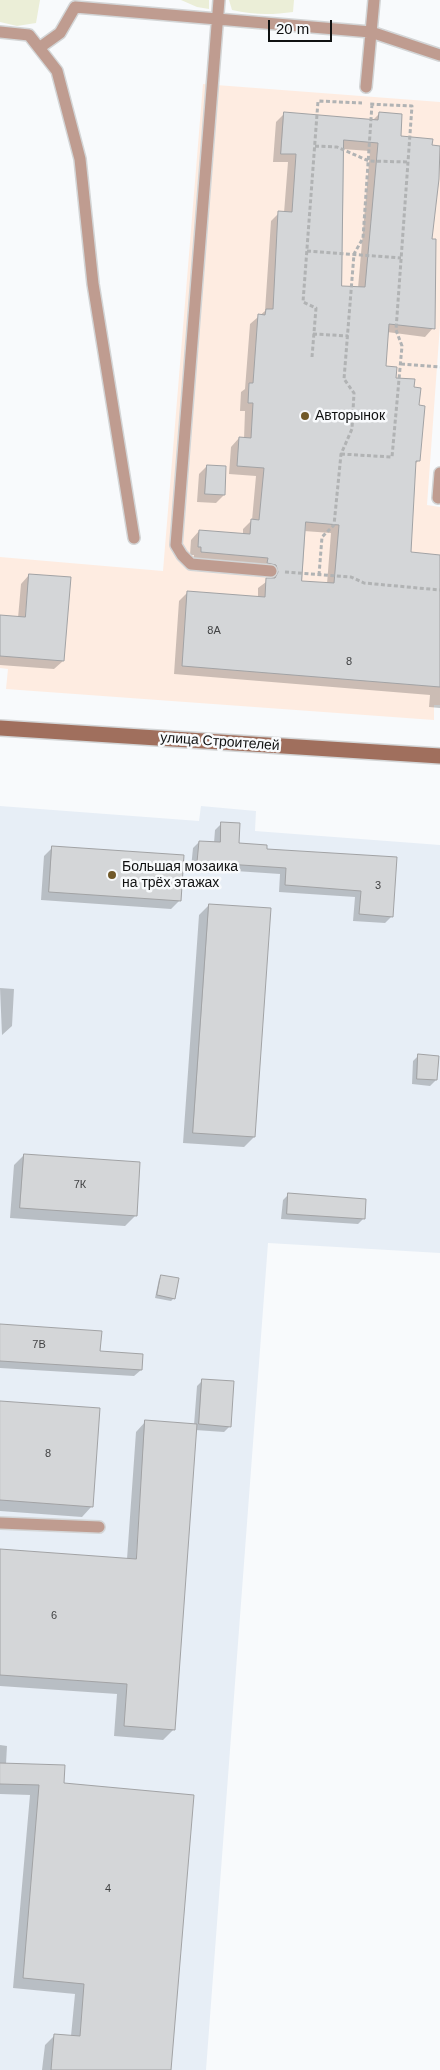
<!DOCTYPE html>
<html>
<head>
<meta charset="utf-8">
<style>
  body { margin:0 }
  #map { position:relative; width:440px; height:2070px; overflow:hidden; background:#f8fafc; font-family:Arial,sans-serif }
  canvas { display:block }
  .scale { position:absolute; left:268px; top:20px; width:64px; height:22px; box-sizing:border-box; border:2px solid #101111; border-top:0; padding-left:6px; font-size:15px; line-height:18px; white-space:nowrap; color:#101111; -webkit-text-stroke:4px #f8fafc; paint-order:stroke }
</style>
</head>
<body>
<div id="map">
<canvas width="440" height="2070"></canvas>
<div class="scale">20 m</div>
</div>
<script>
const g = document.querySelector('canvas').getContext('2d');
g.lineJoin = 'round';
function fillPath(path, color) { g.fillStyle = color; g.fill(path, 'evenodd'); }
function trace(path, color, width, dash) { g.strokeStyle = color; g.lineWidth = width; g.lineCap = dash ? 'butt' : 'round'; g.setLineDash(dash || []); g.stroke(path); }
function write(font, color, halo, rows, align = 'center') {
  g.font = font + ' Arial,sans-serif'; g.lineWidth = 5; g.setLineDash([]); g.textBaseline = 'middle'; g.strokeStyle = halo; g.fillStyle = color; for (const [text, x, y, turn = 0] of rows) {
    g.save(); g.translate(x, y); g.rotate((+turn || 0) * Math.PI / 180); g.textAlign = isNaN(turn) ? turn : align; if (halo) g.strokeText(text, 0, 0); g.fillText(text, 0, 0); g.restore();
  }
}
fillPath(new Path2D(`
  M203 84 440 102V325L427 505 440 507V705H434V720L6 689 8 669 0 668V557L163 571Z`), '#feece1');
fillPath(new Path2D(`
  M0 806 199 821 201 806 256 811 255 831 440 845V1253L268 1243 206 2070H0Z`), '#e7eef6');
fillPath(new Path2D(`
  M0 0H40L36 23 17 26 0 22Z
  M181 0H209V9L197 7Z
  M229 0H294L293 12C272 15 253 15 232 10Z`), '#ebeed7');
fillPath(new Path2D(`
  M380 113 399 137 430 240 433 328 425 337 387 332 384 367 394 379 412 388 418 406 419 460 415 464 410 553 440 556V708L429 707 430 695 174 674 179 601 187 593 258 598V588L270 579 267 573 193 560 194 555H190L191 540 199 531 243 535V529L252 520 256 476 229 474 231 447 239 438 244 439 245 411H240L241 392 245 389 250 324 265 311 271 221 279 213H284L288 162H273L276 122 284 114 372 121ZM342 149 370 151 358 288 341 287ZM304 531 331 533 327 584 300 582Z
  M207 466 224 495 216 503 197 502 199 474Z
  M29 575 63 661 54 669 0 665V617L18 618 21 584Z
  M222 823 238 844 265 851 396 858 392 916 385 923 353 921 355 897 279 892 280 874 191 868 193 848 199 842 214 843 215 830Z
  M53 847 180 900 171 909 41 900 44 856Z
  M209 905 254 1137 244 1147 183 1143 199 915Z
  M0 988 14 989 12 1026 2 1035Z
  M419 1055 436 1080 430 1086 412 1084 413 1061Z
  M24 1155 135 1216 125 1226 10 1218 14 1165Z
  M288 1195 363 1219 358 1224 281 1219 283 1200Z
  M162 1276 174 1298 171 1301 155 1298 159 1279Z
  M0 1326 99 1352 142 1355 141 1370 134 1376 0 1368Z
  M203 1380 230 1426 224 1432 195 1430 174 1729 163 1740 114 1736 117 1694 0 1686V1550L127 1559 136 1432 146 1421 194 1425 197 1386Z
  M0 1402 92 1506 82 1517 0 1511Z
  M0 1745 7 1746 6 1764 63 1784 169 2070H42L45 2045 55 2035 71 2036 75 1994 13 1988 30 1795 0 1794Z`), '#0003');
const building = new Path2D(`
  M284 112 378 120 379 112 402 114 401 136 433 139 432 145 440 146 439 179 432 239H436L435 329 389 324 386 366 397 367 396 378 415 379 414 387 421 388 419 405 425 406 420 461H416L411 552 440 555V687L182 666 187 591 265 597 266 578H275L278 572 276 565 267 563 268 558 201 552V547H198L199 530 250 534 251 519 259 520 264 468 237 466 239 437 251 438 253 403H248L249 383H253L258 314 265 315 266 309H273L278 211 292 212 296 154H281ZM344 140 378 143 365 287 342 286ZM306 522 339 525 334 583 302 581Z
  M207 465 226 466 225 495 205 494Z
  M29 574 71 577 64 661 0 656V615L25 617Z
  M221 822 240 823 239 843 267 845V849L397 857 393 917 359 914 361 891 285 885 286 868 197 862 199 841 220 842Z
  M52 846 184 855 181 901 49 892Z
  M209 904 271 908 255 1137 193 1133Z
  M418 1054 439 1056 437 1080 417 1079Z
  M24 1154 140 1162 137 1216 20 1208Z
  M288 1193 366 1199 365 1219 287 1214Z
  M161 1275 179 1278 175 1299 157 1295Z
  M0 1324 102 1331 100 1351 143 1354 142 1370 0 1361Z
  M202 1379 234 1381 231 1427 199 1424Z
  M0 1401 100 1408 93 1507 0 1500Z
  M145 1420 197 1424 175 1730 124 1726 127 1684 0 1675V1549L136 1559Z
  M0 1763 65 1765 64 1783 194 1795 171 2070H51L54 2034 80 2036 84 1984 23 1978 39 1785 0 1784Z`);
fillPath(building, '#d4d6d8');
trace(building, '#a2a3a5', 1);
const lane = new Path2D(`
  M219 0 176 545 182 555 191 564 271 571
  M0 32 29 35 57 71 80 159 93 284 134 538
  M39 48 60 33 75 7 371 32 440 55
  M366 87 374 0
  M438 498 440 473
  M0 1523 99 1527`);
const secondary = new Path2D(`
  M0 728 440 756`);
trace(lane, '#d3d5d6', 14);
trace(secondary, '#d3d5d6', 18);
trace(new Path2D(`
  M315 146 337 147 369 161 408 162
  M307 251 401 258
  M313 334 348 336
  M312 357 316 308 303 302 318 101 362 103
  M401 364 440 367
  M341 454 392 457 402 346 396 330 412 106 368 104
  M285 572 351 577 364 583 440 590
  M319 575 322 537 334 525 341 454 352 429 354 393 344 379 354 254 363 238 372 104`), '#b1b3b4', 3, [4, 2.5]);
trace(lane, '#bf9c90', 11);
trace(secondary, '#a06f5d', 15);
for (const [x, y, r, color] of [
  [305,416,5,"#715929"],
  [112,875,5,"#715929"]
]) { const dot = new Path2D(); dot.arc(x, y, r, 0, 2 * Math.PI); g.fillStyle = color; g.fill(dot); trace(dot, '#f8fafc', 2); }
write('11px', '#414243', null, [
  ["8А",214,631],
  ["8",349,662],
  ["3",378,886],
  ["7К",80,1185],
  ["7В",39,1345],
  ["8",48,1454],
  ["6",54,1616],
  ["4",108,1889]
]);
write('14px', '#101111', '#f8fafc', [
  ["Авторынок",315,416],
  ["Большая мозаика",122,867],
  ["на трёх этажах",122,883]
], 'left');
write('14px', '#101111', '#f8fafc', [
  ["улица Строителей",220,742,4]
]);
</script>
</body>
</html>
